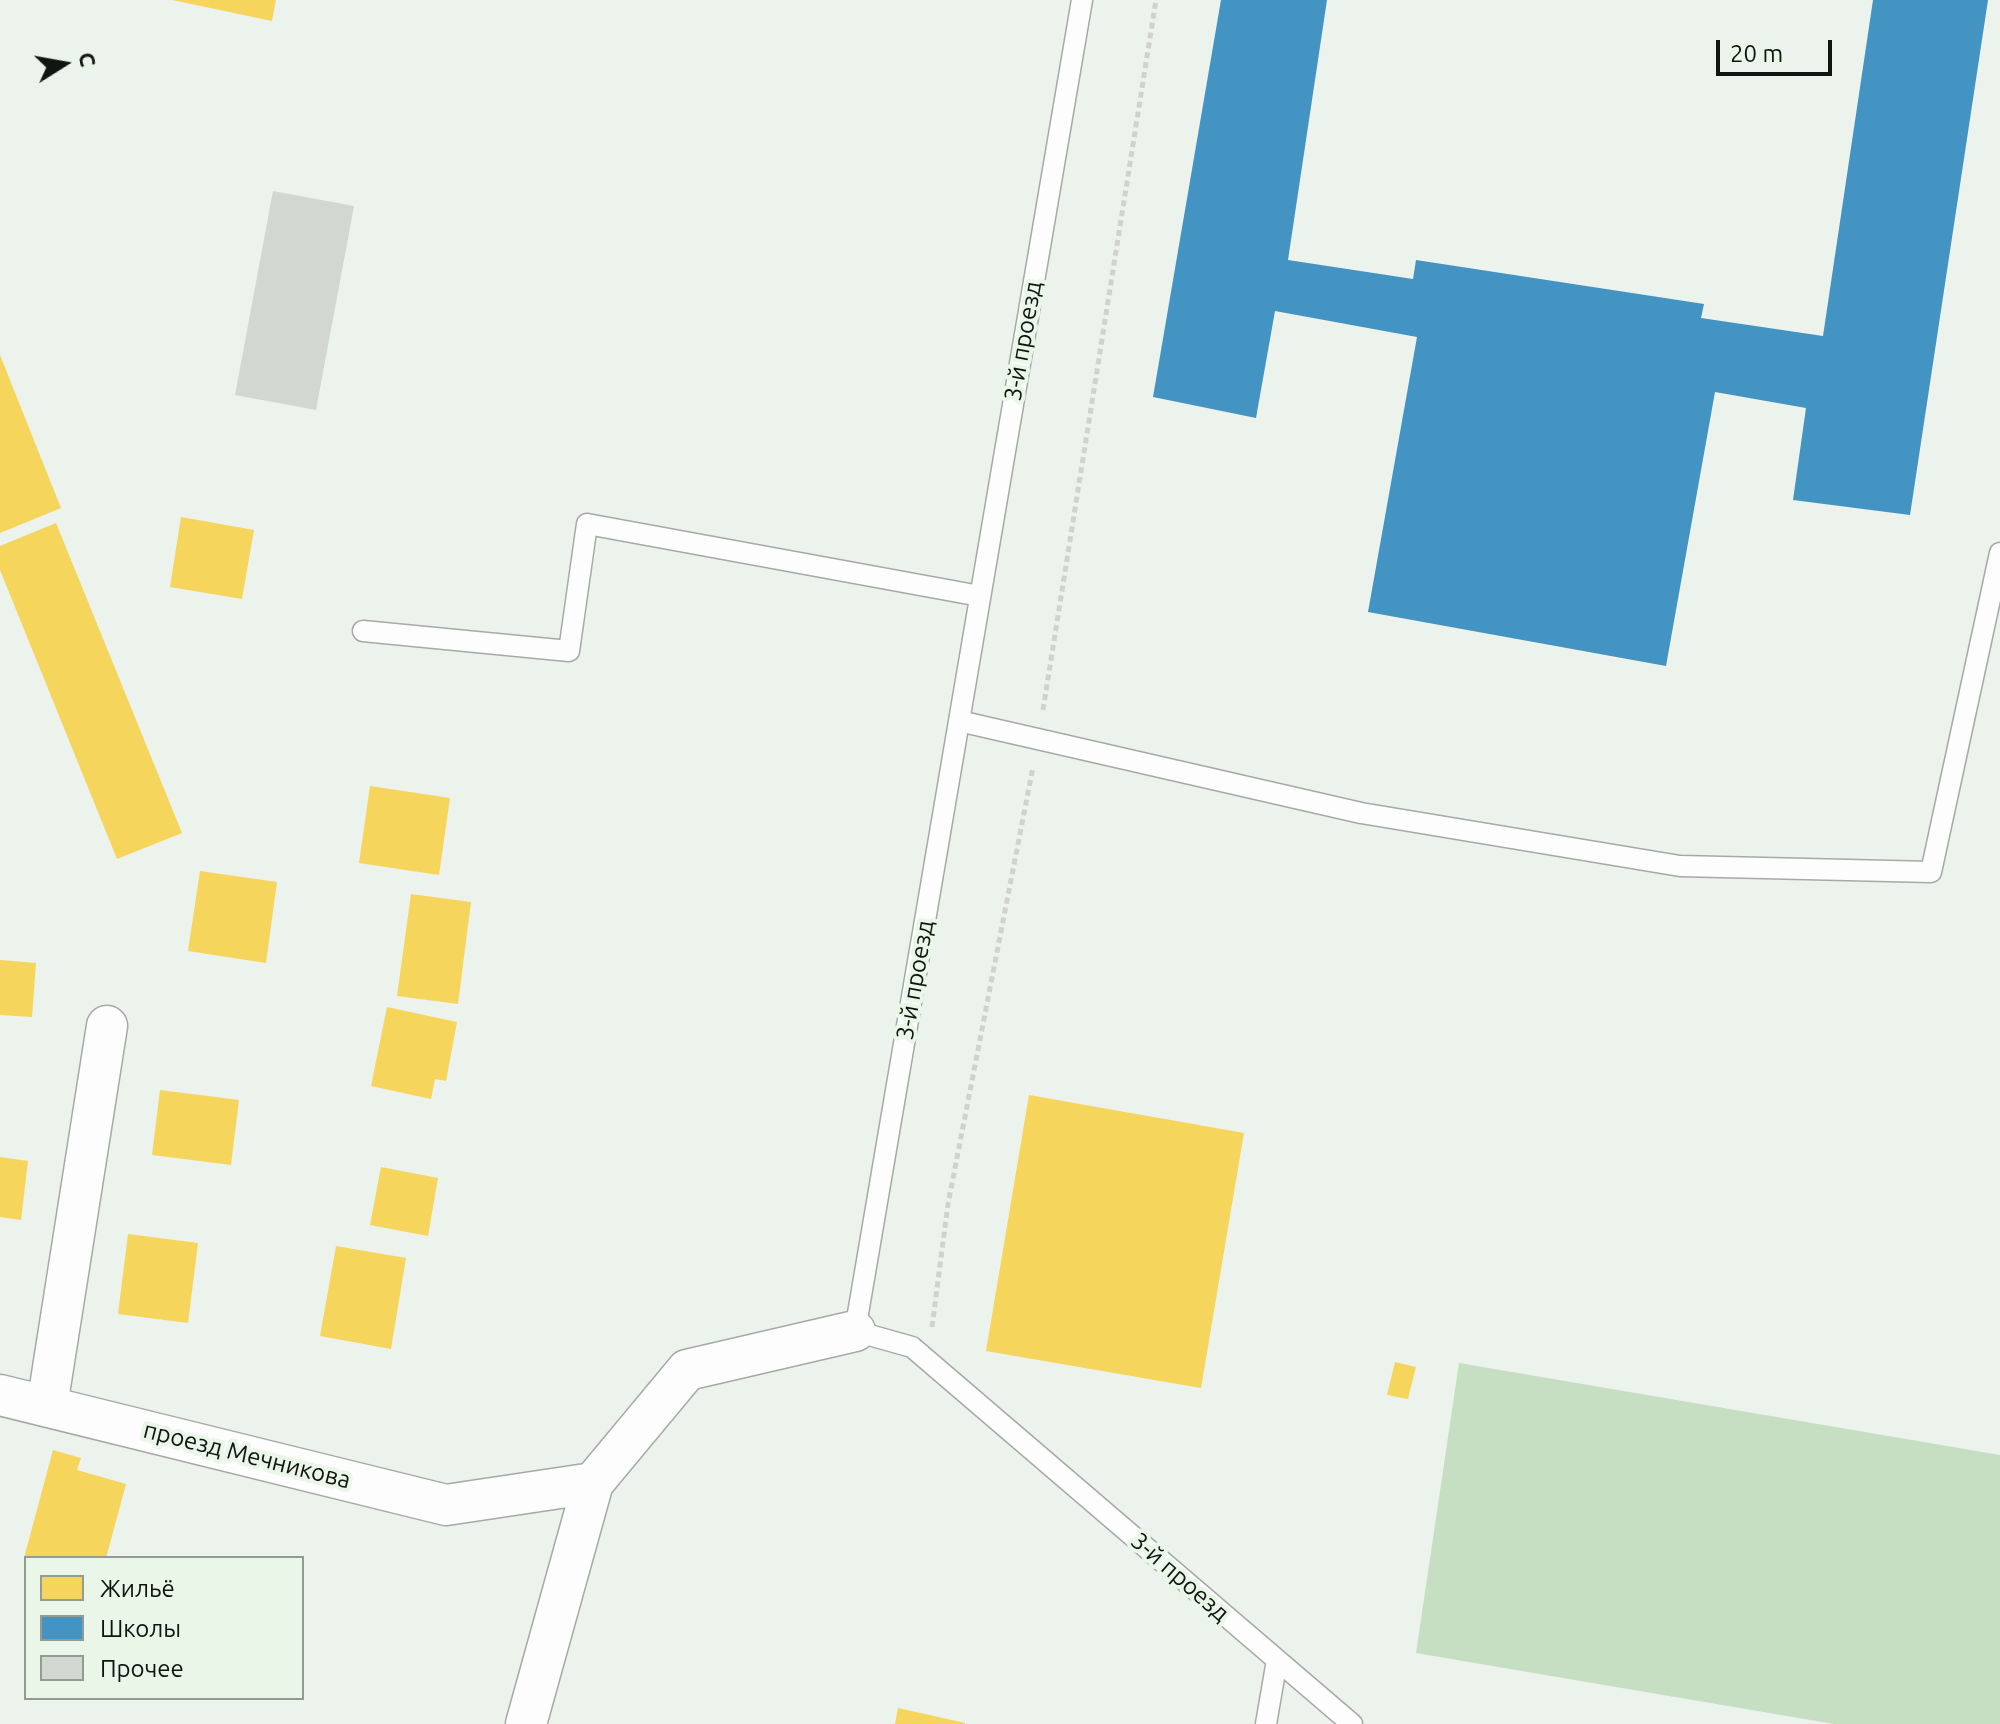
<!DOCTYPE html>
<html>
<head>
<meta charset="utf-8">
<style>
  body { margin:0 }
  #map { position:relative; width:2000px; height:1724px; overflow:hidden; background:#ecf2ec; font-family:Ubuntu,sans-serif }
  canvas { display:block }
  .legend { position:absolute; left:24px; top:1556px; width:280px; height:144px; box-sizing:border-box; background:#e9f6e8; border:2px solid #939c92; margin:0; padding:10px 14px; list-style:none; font-size:24px; color:#111511 }
  .legend li { display:flex; align-items:center; gap:16px; height:40px }
  .legend b { width:40px; border:2px solid #939c92 }
  .north { position:absolute; left:24px; top:24px; width:80px; height:80px; -webkit-text-stroke:6px #e9f6e8; paint-order:stroke; rotate:79deg; font-size:22px; font-weight:700; line-height:32px; text-align:center; color:#111511 }
  .north::after { content:''; display:block; margin:auto; width:28px; height:36px; background:#111511; clip-path:polygon(50% 0,100% 100%,50% 72%,0 100%) }
  .scale { position:absolute; left:1716px; top:40px; width:116px; height:36px; box-sizing:border-box; border:4px solid #111511; border-top:0; padding-left:10px; font-size:24px; line-height:28px; white-space:nowrap; color:#111511; -webkit-text-stroke:6px #e9f6e8; paint-order:stroke }
</style>
</head>
<body>
<div id="map">
<canvas width="2000" height="1724"></canvas>
<ul class="legend">
<li><b style="height:22px;background:#f6d55c"></b>Жильё</li>
<li><b style="height:22px;background:#4393c3"></b>Школы</li>
<li><b style="height:22px;background:#d2d7d2"></b>Прочее</li>
</ul>
<div class="north">С</div>
<div class="scale">20 m</div>
</div>
<script>
const g = document.querySelector('canvas').getContext('2d');
g.lineJoin = 'round';
function fillPath(path, color) { g.fillStyle = color; g.fill(path, 'evenodd'); }
function trace(path, color, width, dash) { g.strokeStyle = color; g.lineWidth = width; g.lineCap = dash ? 'butt' : 'round'; g.setLineDash(dash || []); g.stroke(path); }
function write(font, color, halo, rows, align = 'center') {
  g.font = font + ' Ubuntu,sans-serif'; g.lineWidth = 8; g.setLineDash([]); g.textBaseline = 'middle'; g.strokeStyle = halo; g.fillStyle = color; for (const [text, x, y, turn = 0] of rows) {
    g.save(); g.translate(x, y); g.rotate((+turn || 0) * Math.PI / 180); g.textAlign = isNaN(turn) ? turn : align; if (halo) g.strokeText(text, 0, 0); g.fillText(text, 0, 0); g.restore();
  }
}
fillPath(new Path2D(`
  M1459 1363 2000 1455V1724H1834L1416 1653Z`), '#c6dfc2');
fillPath(new Path2D(`
  M172 0H276L272 21Z
  M0 355 61 508 0 533Z
  M181 517 254 530 242 599 170 587Z
  M56 523 182 833 117 859 0 570V546Z
  M370 786 450 798 439 875 359 863Z
  M200 871 277 882 266 963 188 951Z
  M411 894 471 902 458 1004 397 996Z
  M0 960 36 963 32 1017 0 1015Z
  M387 1007 457 1022 446 1081 435 1079 431 1099 371 1086Z
  M160 1090 239 1100 231 1165 152 1155Z
  M1029 1095 1244 1133 1201 1388 986 1351Z
  M0 1157 28 1161 21 1220 0 1217Z
  M381 1167 438 1178 428 1236 370 1225Z
  M128 1234 198 1243 188 1323 118 1314Z
  M336 1246 406 1258 391 1349 320 1336Z
  M1395 1362 1416 1367 1408 1399 1387 1395Z
  M53 1450 81 1458 77 1470 126 1484 106 1558H24Z
  M898 1708 965 1723V1724H895Z`), '#f6d55c');
fillPath(new Path2D(`
  M1221 0H1327L1288 260 1413 279 1416 260 1704 304 1701 318 1823 336 1873 0H1988L1910 515 1793 500 1806 408 1715 392 1666 666 1368 612 1417 337 1275 311 1256 418 1153 397Z`), '#4393c3');
fillPath(new Path2D(`
  M273 191 354 206 316 410 235 395Z`), '#d2d7d2');
const lane = new Path2D(`
  M1082 0 855 1331 912 1347 1352 1724
  M363 631 569 651 587 524 980 596
  M959 721 1361 813 1680 866 1931 872 2000 553
  M1266 1724 1277 1660`);
const street = new Path2D(`
  M0 1395 446 1505 593 1483 687 1370 855 1331
  M47 1406 107 1026
  M526 1724 593 1483`);
trace(lane, '#a5aaa5', 23);
trace(street, '#a5aaa5', 43);
trace(new Path2D(`
  M1043 710 1156 0
  M932 1327 948 1204 1033 767`), '#d0d2d0', 5, [6, 4]);
trace(lane, '#fcfdfc', 20);
trace(street, '#fcfdfc', 40);
write('24px', '#111511', '#e9f6e8', [
  ["3-й проезд",1023,341,-80],
  ["3-й проезд",915,980,-80],
  ["проезд Мечникова",247,1455,14],
  ["3-й проезд",1180,1577,41]
]);
</script>
</body>
</html>
